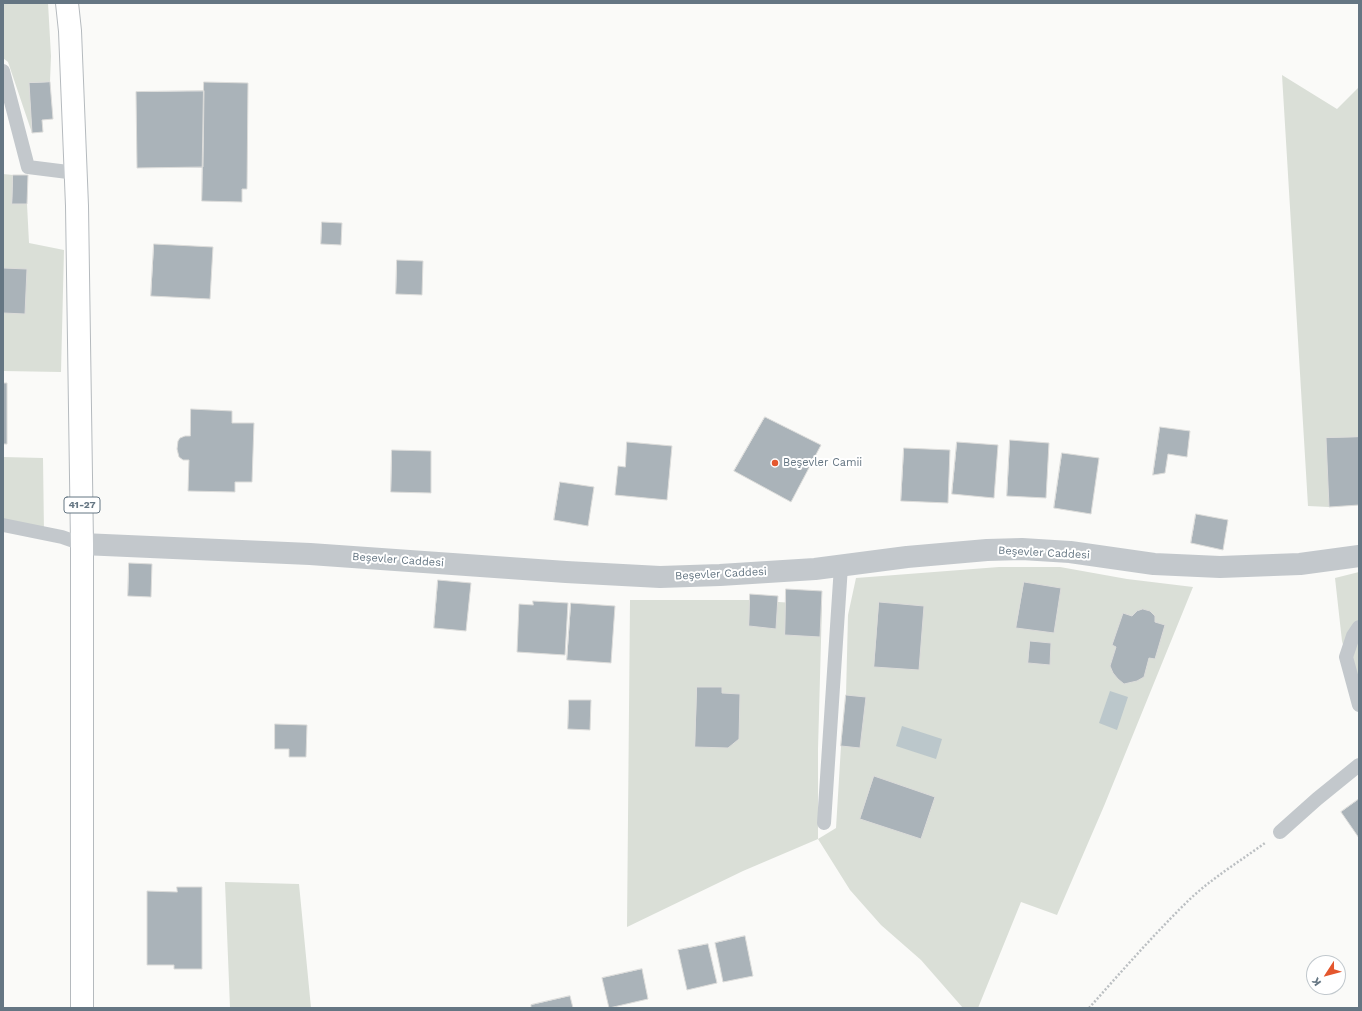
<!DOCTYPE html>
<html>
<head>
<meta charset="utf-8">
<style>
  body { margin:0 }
  #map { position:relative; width:1362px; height:1011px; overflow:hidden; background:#fafaf8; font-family:"Work Sans",sans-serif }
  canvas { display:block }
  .frame { position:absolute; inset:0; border:4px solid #657683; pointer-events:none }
  .north { position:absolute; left:1306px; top:955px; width:40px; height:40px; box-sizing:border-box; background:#fff; border:1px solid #c1c8cd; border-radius:50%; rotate:234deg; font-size:11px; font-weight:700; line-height:16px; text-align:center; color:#657683 }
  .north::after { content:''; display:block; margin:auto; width:14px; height:18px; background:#e4572e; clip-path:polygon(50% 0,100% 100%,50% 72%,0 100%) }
</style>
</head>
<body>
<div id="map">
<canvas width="1362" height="1011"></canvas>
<div class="frame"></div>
<div class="north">K</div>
</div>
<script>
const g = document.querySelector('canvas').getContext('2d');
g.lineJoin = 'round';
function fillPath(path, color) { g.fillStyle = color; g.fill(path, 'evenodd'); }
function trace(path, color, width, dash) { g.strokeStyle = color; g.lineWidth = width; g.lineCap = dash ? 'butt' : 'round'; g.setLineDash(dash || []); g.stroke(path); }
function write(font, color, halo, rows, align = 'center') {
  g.font = font + ' "Work Sans",sans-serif'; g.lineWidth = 4; g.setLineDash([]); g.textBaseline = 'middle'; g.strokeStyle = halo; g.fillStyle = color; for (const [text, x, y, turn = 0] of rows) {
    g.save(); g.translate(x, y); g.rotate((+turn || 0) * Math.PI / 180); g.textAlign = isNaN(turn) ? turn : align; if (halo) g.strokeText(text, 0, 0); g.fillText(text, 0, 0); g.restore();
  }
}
fillPath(new Path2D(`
  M3 3H48L51 56 50 82 29 83 32 133 8 62 3 58Z
  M1282 75 1337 109 1359 87V505L1329 507 1308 506Z
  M3 174 13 175 12 203 27 204 29 243 64 250 61 372 3 371Z
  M3 457 43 458 44 533 3 525Z
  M999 567H1060L1127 579 1193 587 1104 806 1057 915 1021 902 978 1008H963L921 960 881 925 850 890 818 839 743 871 627 927 630 600H750L822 605 818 749V839L836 828 841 746 846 695 848 615 856 578Z
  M1359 572V705L1342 641 1335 578Z
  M225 882 299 884 311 1008H230Z`), '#dadfd7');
fillPath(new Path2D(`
  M1110 691 1128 697 1117 730 1099 723Z
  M902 726 942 739 936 759 896 746Z`), '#bbc7cb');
const building = new Path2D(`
  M50 82 53 119 42 120 43 132 32 133 29 83Z
  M204 82 248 83 247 189H242V202L202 201Z
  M204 91 203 167 137 168 136 92Z
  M13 175H28L27 204H12Z
  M322 222 342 223 341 245 321 244Z
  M154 244 213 247 210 299 151 296Z
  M397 260 423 261 422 295 396 294Z
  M3 268 27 269 25 314 3 313Z
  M3 383H7V444H3Z
  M191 409 232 411V423H254L252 482H235V492L188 491 189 460H183L179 457 177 449 178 441 180 438 185 436H190Z
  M765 417 821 445 791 502 734 471Z
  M1160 427 1190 431 1187 457 1168 454 1165 473 1153 475Z
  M1359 437V505L1329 507 1326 438Z
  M1010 440 1049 443 1046 498 1007 496Z
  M627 442 672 446 667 500 615 495 618 466 625 467Z
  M957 442 998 445 994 498 952 494Z
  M904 448 950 450 948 503 901 501Z
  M392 450 431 451V493L391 492Z
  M1062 453 1099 458 1091 514 1054 508Z
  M560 482 594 487 588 526 554 520Z
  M1196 514 1228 520 1223 550 1191 543Z
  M129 563 152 564 151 597 128 596Z
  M438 580 471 583 466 631 434 628Z
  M1024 582 1061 588 1054 633 1016 628Z
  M786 589 822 591 820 637 785 635Z
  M750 594 778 596 776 629 749 626Z
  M533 601 568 603 565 655 517 652 519 604 533 605Z
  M879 602 924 606 919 670 874 667Z
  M571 603 615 606 611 663 567 660Z
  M1143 609 1150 611 1155 616V622L1165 625 1155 659 1149 658 1144 677 1137 681 1124 684 1118 679 1113 673 1110 666 1116 647 1112 645 1123 613 1132 616 1137 611Z
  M1030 641 1051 643 1050 665 1028 663Z
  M697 687H722V693L740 694 739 739 728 748 695 747Z
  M846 695 866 697 860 748 841 746Z
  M569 700H591L590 730 568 729Z
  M275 724 307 725 306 757H289V749H275Z
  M874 776 935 797 921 839 860 819Z
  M1359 799V838L1341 812Z
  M177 887H202V969H174V965H147V891L177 892Z
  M745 936 753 976 723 982 715 943Z
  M708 944 717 983 687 990 678 950Z
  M642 969 648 999 609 1008 602 978Z
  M570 996 573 1008H531V1005Z`);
fillPath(building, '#aab3b9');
trace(building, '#dcdcda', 1);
const primary = new Path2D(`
  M67 3 70 31 77 206 82 544V1008`);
trace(primary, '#b5babe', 24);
trace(new Path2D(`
  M1089 1008C1122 971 1155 933 1191 898 1214 877 1240 861 1265 843`), '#bbbfc2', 2.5, [2, 2]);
trace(new Path2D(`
  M3 71 28 167 76 173
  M3 525 62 537 82 544
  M1359 627 1353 636 1346 657 1359 705
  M824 823 841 566
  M1280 832 1317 799 1359 765`), '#c3c8cc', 14);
trace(new Path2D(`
  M82 544 310 554 566 572 660 577 720 575 815 569 907 557 987 550 1022 549 1070 552 1154 564 1220 567 1300 564 1359 556`), '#c3c8cc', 22);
trace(primary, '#fff', 22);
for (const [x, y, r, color] of [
  [775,463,4,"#e4572e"]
]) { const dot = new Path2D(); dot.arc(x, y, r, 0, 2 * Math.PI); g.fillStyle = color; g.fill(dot); trace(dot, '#fff', 1.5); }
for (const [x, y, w] of [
  [82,505,36]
]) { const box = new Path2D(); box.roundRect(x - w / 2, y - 8, w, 16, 3); g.fillStyle = '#fff'; g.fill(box); trace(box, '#657683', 1); }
write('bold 10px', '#657683', null, [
  ["41-27",82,505]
]);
write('11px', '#657683', '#fff', [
  ["Beşevler Camii",783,463]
], 'left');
write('11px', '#657683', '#fff', [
  ["Beşevler Caddesi",1044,553,3],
  ["Beşevler Caddesi",398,560,4],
  ["Beşevler Caddesi",721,574,-3]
]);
</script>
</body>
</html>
